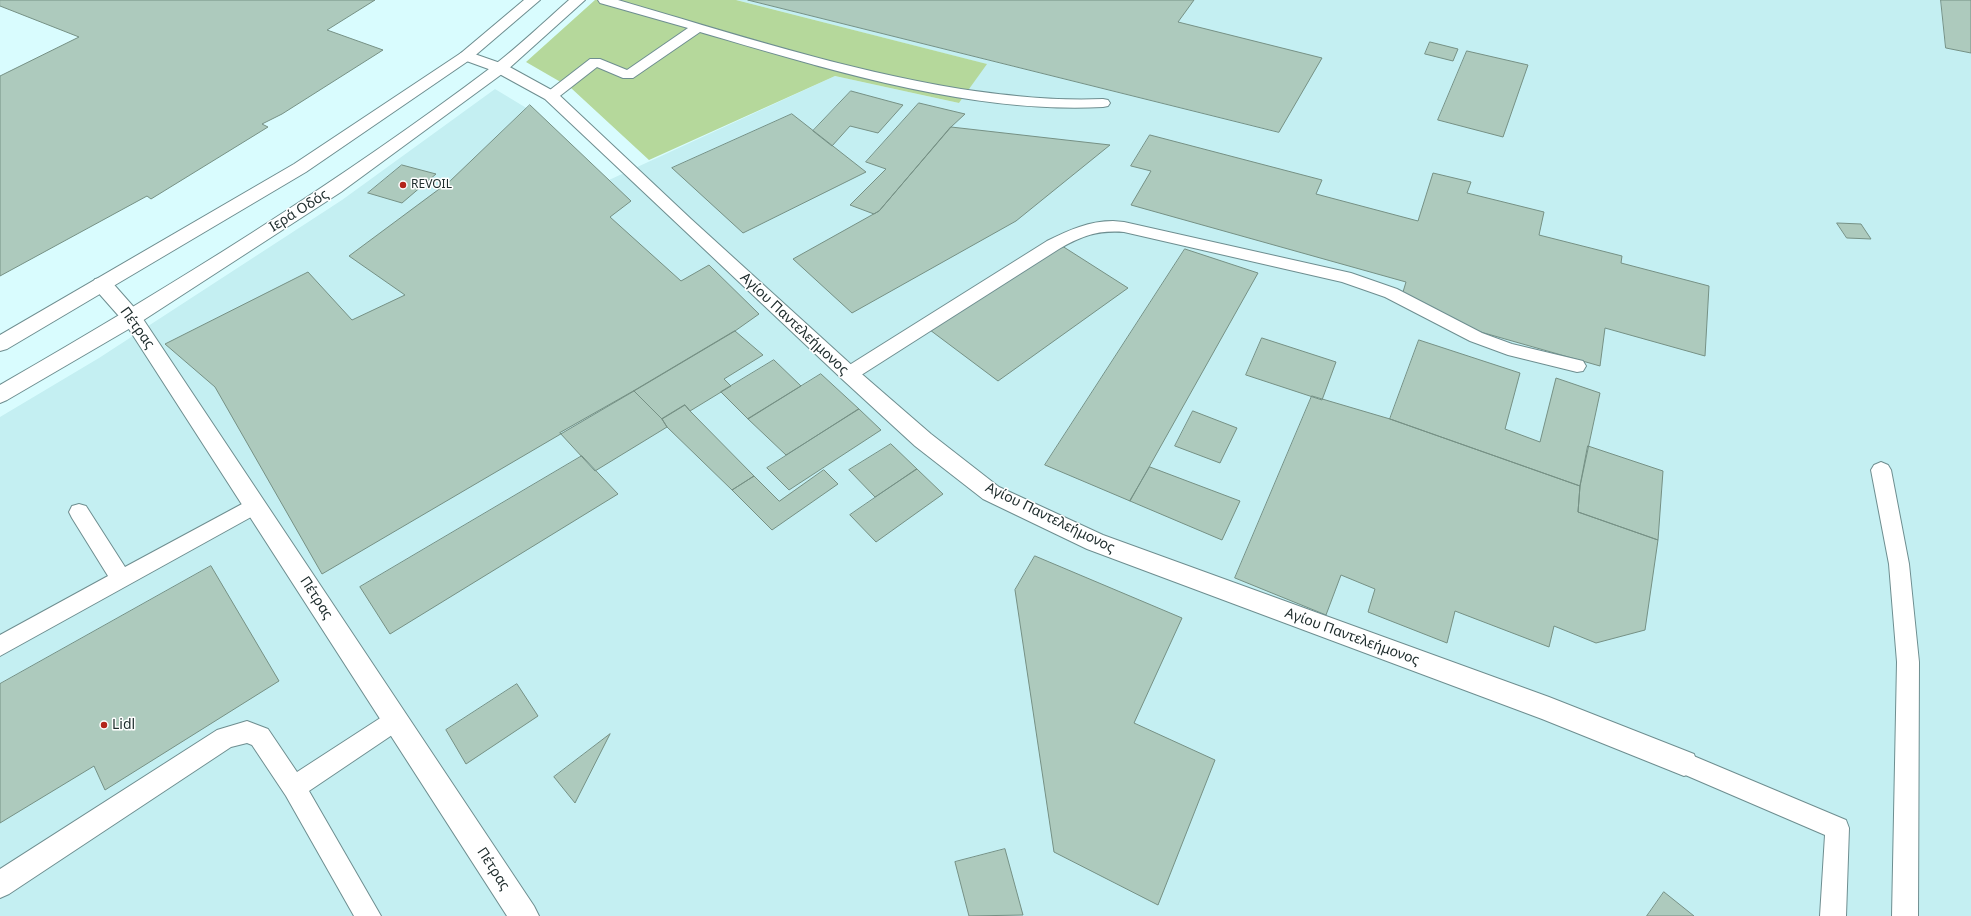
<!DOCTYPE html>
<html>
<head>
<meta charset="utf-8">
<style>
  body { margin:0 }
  canvas { display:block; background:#d9fcfe }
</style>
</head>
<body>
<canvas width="1971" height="916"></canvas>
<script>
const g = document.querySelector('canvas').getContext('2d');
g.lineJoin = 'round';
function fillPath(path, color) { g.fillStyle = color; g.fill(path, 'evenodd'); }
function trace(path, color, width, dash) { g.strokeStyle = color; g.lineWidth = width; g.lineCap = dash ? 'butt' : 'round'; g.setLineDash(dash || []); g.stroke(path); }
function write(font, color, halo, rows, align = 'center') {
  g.font = font + ' "Noto Sans",sans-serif'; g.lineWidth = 3; g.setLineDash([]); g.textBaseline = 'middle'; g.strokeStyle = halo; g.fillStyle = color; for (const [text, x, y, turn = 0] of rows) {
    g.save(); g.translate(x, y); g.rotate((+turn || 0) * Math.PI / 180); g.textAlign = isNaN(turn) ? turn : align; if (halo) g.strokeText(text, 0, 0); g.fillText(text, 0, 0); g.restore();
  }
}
fillPath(new Path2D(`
  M736 0H1971V916H0V417L99 358 342 200 495 89 538 115 609 180 835 76 959 103 986 64Z`), '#c4eff2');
fillPath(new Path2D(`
  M595 0H736L987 64 959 103 835 76 649 160 571 88 526 62Z`), '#b5d89b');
const building = new Path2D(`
  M0 0H375L327 30 383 50 282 114 262 124 268 127 151 199 147 196 0 276V76L79 37 0 6Z
  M748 0H1194L1178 22 1322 58 1279 132Z
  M1941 0H1971V53L1946 48Z
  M1430 42 1458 49 1453 61 1425 54Z
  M1467 51 1528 65 1503 137 1438 120Z
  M851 91 903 105 878 133 850 126 832 146 813 131Z
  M919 103 965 114 951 127 879 211 874 214 850 205 886 169 866 162Z
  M530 105 631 201 610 217 681 281 709 265 759 314 735 331 634 391 322 574 215 387 165 344 308 272 352 320 405 295 349 256 450 181Z
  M792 114 866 172 743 233 672 168Z
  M951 127 1110 145 1016 221 852 313 793 259 879 211Z
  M1150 135 1322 180 1316 194 1418 221 1433 173 1471 182 1467 193 1544 212 1539 235 1622 256 1621 263 1709 286 1705 356 1605 328 1600 366 1463 327 1403 292 1406 282 1131 205 1151 171 1131 166Z
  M402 165 436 174 402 203 368 193Z
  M1837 223 1861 224 1871 239 1847 238Z
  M1059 244 1128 288 998 381 930 330Z
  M1185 249 1258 273 1130 501 1045 465Z
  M735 331 763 355 724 379 731 386 690 411 685 405 662 419 634 391Z
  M1262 338 1336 362 1322 400 1246 375Z
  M1419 340 1520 373 1505 429 1540 442 1556 378 1600 393 1580 486 1390 419Z
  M774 360 801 386 748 419 721 392Z
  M821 374 859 409 786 455 748 419Z
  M634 391 662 419 667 427 595 471 560 433Z
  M1312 396 1390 419 1580 486 1578 512 1658 540 1645 630 1596 643 1554 626 1549 647 1455 611 1447 643 1368 612 1375 589 1341 575 1326 615 1235 578Z
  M685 405 690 411 754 476 732 490 667 427 662 419Z
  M859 409 881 430 789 490 767 468Z
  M1193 411 1237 428 1220 463 1175 446Z
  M891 444 917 469 875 497 849 470Z
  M1588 446 1663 471 1658 540 1578 512 1580 486Z
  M582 456 618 494 390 634 360 587Z
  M1150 467 1240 501 1222 540 1130 501Z
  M917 469 943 494 876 542 850 515Z
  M824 470 838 484 772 530 732 490 754 476 779 501Z
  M1035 556 1182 618 1134 723 1215 760 1158 905 1054 852 1015 590Z
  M211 566 279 681 105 790 94 766 0 823V684Z
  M517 684 538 716 466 764 446 730Z
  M610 734 575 803 554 777Z
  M1005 849 1023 915 969 916 955 862Z
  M1664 892 1694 916H1647Z`);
fillPath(building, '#adcabd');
trace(building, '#769185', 1);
const service = new Path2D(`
  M598 0H618C731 33 844 70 961 89 1010 96 1054 101 1103 99L1108 100 1110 103 1108 106 1103 107C969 114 827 69 700 32L633 78H623L597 67 556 99H546L544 96 546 93 590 59H600L627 70 688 28 600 3Z
  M1113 221 1124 222 1351 273 1397 289 1482 333 1512 344 1583 361 1586 366 1583 371 1577 372 1508 355 1470 341 1385 297 1342 282 1124 232C1097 230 1082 236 1059 249L855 379 849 380 843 379 840 374 843 369 1047 241C1069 230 1089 221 1113 221Z
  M1881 462 1888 465 1891 470 1909 564 1919 662 1918 916H1892L1897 662 1889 564 1871 470 1874 465Z
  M255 497 262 499 265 505 262 511 0 656V635L108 576 72 518 69 512 72 506 79 504 86 506 125 567Z
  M396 709 404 713 407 720 404 727 309 791 381 916H354L286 796 252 745 247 743 231 747 9 894 0 898V869L217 730 247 721 268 729 297 772 388 713Z
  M1684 752 1846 820 1849 828 1846 916H1820L1825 835 1676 771 1672 763 1676 755Z`);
const minor = new Path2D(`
  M466 51 506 65 557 93 691 219 856 369 931 434 999 487 1103 535 1549 697 1694 754 1697 763 1694 772 1684 776 1542 719 1087 549 983 499 915 446 842 379 545 99 494 71 461 59 458 56 461 53Z
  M102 278 109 279 139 313 534 906 539 916H507L125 323 95 289 92 284 95 279Z`);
const secondary = new Path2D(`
  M524 0H540L471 59 306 172 7 349 0 351V335L294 164 461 53Z
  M569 0H585L506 71 341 192 139 323 7 400 0 403V385C170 287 337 184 493 66 520 45 544 22 569 0Z`);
trace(service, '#6e8e90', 2);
trace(minor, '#6e8e90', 2);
trace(secondary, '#6e8e90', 2);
fillPath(service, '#fff');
fillPath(minor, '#fff');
fillPath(secondary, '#fff');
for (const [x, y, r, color] of [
  [403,185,4,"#b3241a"],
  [104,725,4,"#b3241a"]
]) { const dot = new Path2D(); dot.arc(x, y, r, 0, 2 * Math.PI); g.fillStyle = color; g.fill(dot); trace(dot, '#fff', 1.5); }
write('12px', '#202e2e', '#fff', [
  ["REVOIL",411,185]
], 'left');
write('14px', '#202e2e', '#fff', [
  ["Ιερά Οδός",299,211,-32],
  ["Αγίου Παντελεήμονος",794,324,43],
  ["Πέτρας",137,328,54],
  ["Αγίου Παντελεήμονος",1050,518,26],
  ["Πέτρας",316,598,57],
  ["Αγίου Παντελεήμονος",1352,637,20],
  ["Πέτρας",493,869,57]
]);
write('14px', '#202e2e', '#fff', [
  ["Lidl",112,725]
], 'left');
</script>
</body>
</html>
